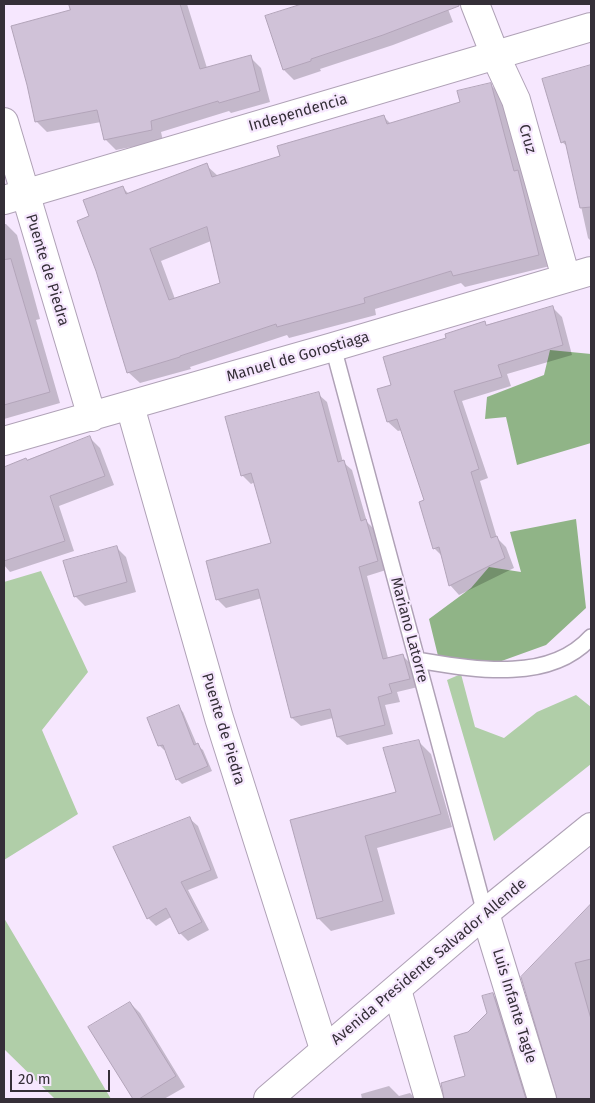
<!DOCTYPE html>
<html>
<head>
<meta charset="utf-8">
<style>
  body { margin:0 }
  #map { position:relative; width:595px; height:1103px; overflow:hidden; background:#f6e7fe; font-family:"Fira Sans",sans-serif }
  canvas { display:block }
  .frame { position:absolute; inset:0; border:5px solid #352f38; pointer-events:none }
  .scale { position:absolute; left:10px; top:1070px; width:100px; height:22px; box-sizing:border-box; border:2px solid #352f38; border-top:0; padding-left:6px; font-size:15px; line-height:18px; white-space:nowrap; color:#352f38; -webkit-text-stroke:4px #f6e7fe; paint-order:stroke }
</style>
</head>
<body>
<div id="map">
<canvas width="595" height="1103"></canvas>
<div class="frame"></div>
<div class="scale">20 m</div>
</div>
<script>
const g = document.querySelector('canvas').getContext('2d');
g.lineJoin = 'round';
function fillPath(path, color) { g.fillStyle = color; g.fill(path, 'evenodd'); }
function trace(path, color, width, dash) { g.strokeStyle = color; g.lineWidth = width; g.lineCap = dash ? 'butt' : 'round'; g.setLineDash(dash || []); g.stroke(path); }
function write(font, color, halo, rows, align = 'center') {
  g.font = font + ' "Fira Sans",sans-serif'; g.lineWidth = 4.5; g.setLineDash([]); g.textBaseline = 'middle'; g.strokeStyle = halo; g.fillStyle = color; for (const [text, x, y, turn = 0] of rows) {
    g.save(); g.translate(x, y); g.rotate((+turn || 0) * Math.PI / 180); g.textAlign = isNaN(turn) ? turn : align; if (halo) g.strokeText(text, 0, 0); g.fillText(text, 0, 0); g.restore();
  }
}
fillPath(new Path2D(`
  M41 571 88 672 42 730 78 814 4 860V582Z
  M461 674 475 727 504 738 537 712 576 695 591 707V764L494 841 447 680Z
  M4 918 111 1099H55L4 1049Z`), '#b0cea8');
fillPath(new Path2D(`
  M550 350 591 354V443L517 465 506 417 485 419 487 397 544 375Z
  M576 519 586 608 546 645 496 663 439 660 429 619 471 588 489 567 521 572 510 532Z`), '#90b487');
fillPath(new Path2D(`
  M70 4H187L207 68 250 57 261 68 270 102 231 113 229 111 161 132 163 141 116 150 105 139 101 122 47 132 36 121 72 11Z
  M304 4H446L453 22 393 45 320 69 321 71 294 80 284 70 267 16Z
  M591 66V241L588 238 568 147 562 142 544 80Z
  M490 84 502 96 524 178 529 183 550 266 465 287 461 283 375 309 376 315 289 338 287 335 190 367 191 369 140 383 128 372 90 217 122 187 129 194 206 165 218 176 282 156 384 117 391 124 461 102ZM211 241 222 284 175 299 161 261Z
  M4 224H6L17 235 40 319 36 320 60 403 4 419Z
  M552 307 562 317 572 355 507 374 511 386 462 401 488 478 480 481 497 538 506 547 514 568 459 595 450 585 443 557 434 548 426 501 402 430 398 431 388 422 393 386 448 339 484 323 487 326Z
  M318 394 327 402 343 462 352 470 367 522 374 529 386 570 367 576 388 658 402 655 411 664 418 687 397 692 400 702 385 705 393 734 347 745 338 737 333 718 301 726 292 718 262 598 226 608 217 599 272 544 255 482 251 484 242 475Z
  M90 438 100 448 114 485 59 506 74 551 10 572 4 565V469L26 459 28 461Z
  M116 547 126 557 136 592 85 606 75 596Z
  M178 707 183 712 197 745 203 750 212 771 182 784 177 779 166 750H164L160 746Z
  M418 741 431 754 452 827 377 848 395 914 331 931 318 918 291 821 398 792Z
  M190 819 198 826 218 878 188 890 209 930 188 941 180 933 171 917 156 926 148 918Z
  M591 906V1099H558V1094L522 977Z
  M493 995 503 1005 532 1099H445L442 1084 467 1077 469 1033 488 1013Z
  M130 1003 140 1013 185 1087 164 1099H134L90 1028Z
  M389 1086 399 1096 410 1093 416 1099H362L361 1094Z`), '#0003');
const building = new Path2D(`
  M69 4H180L200 69 251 55 260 91 219 103 218 101 151 121 152 130 104 140 97 110 35 122 27 85 11 26 70 10Z
  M302 4H459V6L383 35 311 59V61L283 70 265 16Z
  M591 65V207L580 208 565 141 561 143 542 79Z
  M491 83 514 171 518 170 539 255 453 276 451 271 364 298 365 303 277 327 276 324 180 356V357L127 373 96 271 77 221 89 216 83 200 123 186 126 194 207 163 212 177 280 156 277 146 384 115 387 124 460 102 457 91ZM207 227 220 283 169 300 150 249Z
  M11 259 50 392 4 405V260Z
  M553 306 563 345 498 365 502 377 454 391 479 469 471 472 491 538 497 536 505 558 449 586 439 547 433 549 419 502 424 500 397 419 387 422 377 389 391 385 383 357 446 338 445 334 485 321 486 325Z
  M319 392 338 462 344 460 361 521 366 519 378 561 359 567 383 659 403 654 410 679 389 684 392 693 378 697 385 725 337 737 330 709 291 718 258 589 216 600 206 561 271 543 251 473 241 476 225 417Z
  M90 436 105 476 50 496 65 541 4 561V467L26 458 27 460Z
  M117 546 127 582 74 597 63 561Z
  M179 705 194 745 198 743 208 766 176 780 163 745 158 746 147 718Z
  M419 740 441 814 365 836 383 901 317 919 290 820 396 792 383 748Z
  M190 817 211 870 181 882 202 922 179 934 166 908 147 919 113 847Z
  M591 904V959L575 963 591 1019V1099H557L521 977Z
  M493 993 526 1099H444L441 1083 465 1076 454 1036 468 1032 487 1013 482 996Z
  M130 1002 176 1076 139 1099H133L88 1027Z`);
fillPath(building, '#d0c2d8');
trace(building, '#b2a4b9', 1);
const lane = new Path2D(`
  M333 347 485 913
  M417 660C472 669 549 684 591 637`);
const street = new Path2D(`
  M475 4 495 55 516 100 566 278
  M4 122 92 417
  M130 406 219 718 324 1049
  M4 441 333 347 591 271
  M485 913 542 1099
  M397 990 429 1099`);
const secondary = new Path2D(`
  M4 200 591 27`);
const primary = new Path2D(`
  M268 1099 485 913 591 827`);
trace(lane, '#afa1b6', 18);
trace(street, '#afa1b6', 30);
trace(secondary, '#afa1b6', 30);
trace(primary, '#afa1b6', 30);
trace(lane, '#fff', 15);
trace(street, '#fff', 28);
trace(secondary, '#fff', 28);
trace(primary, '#fff', 28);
write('15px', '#352f38', '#f6e7fe', [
  ["Independencia",298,113,-16],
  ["Cruz",527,139,74],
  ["Puente de Piedra",47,270,73],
  ["Manuel de Gorostiaga",298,357,-16],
  ["Mariano Latorre",409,630,75],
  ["Puente de Piedra",223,729,73],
  ["Avenida Presidente Salvador Allende",429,962,-40],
  ["Luis Infante Tagle",514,1006,73]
]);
</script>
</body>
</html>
